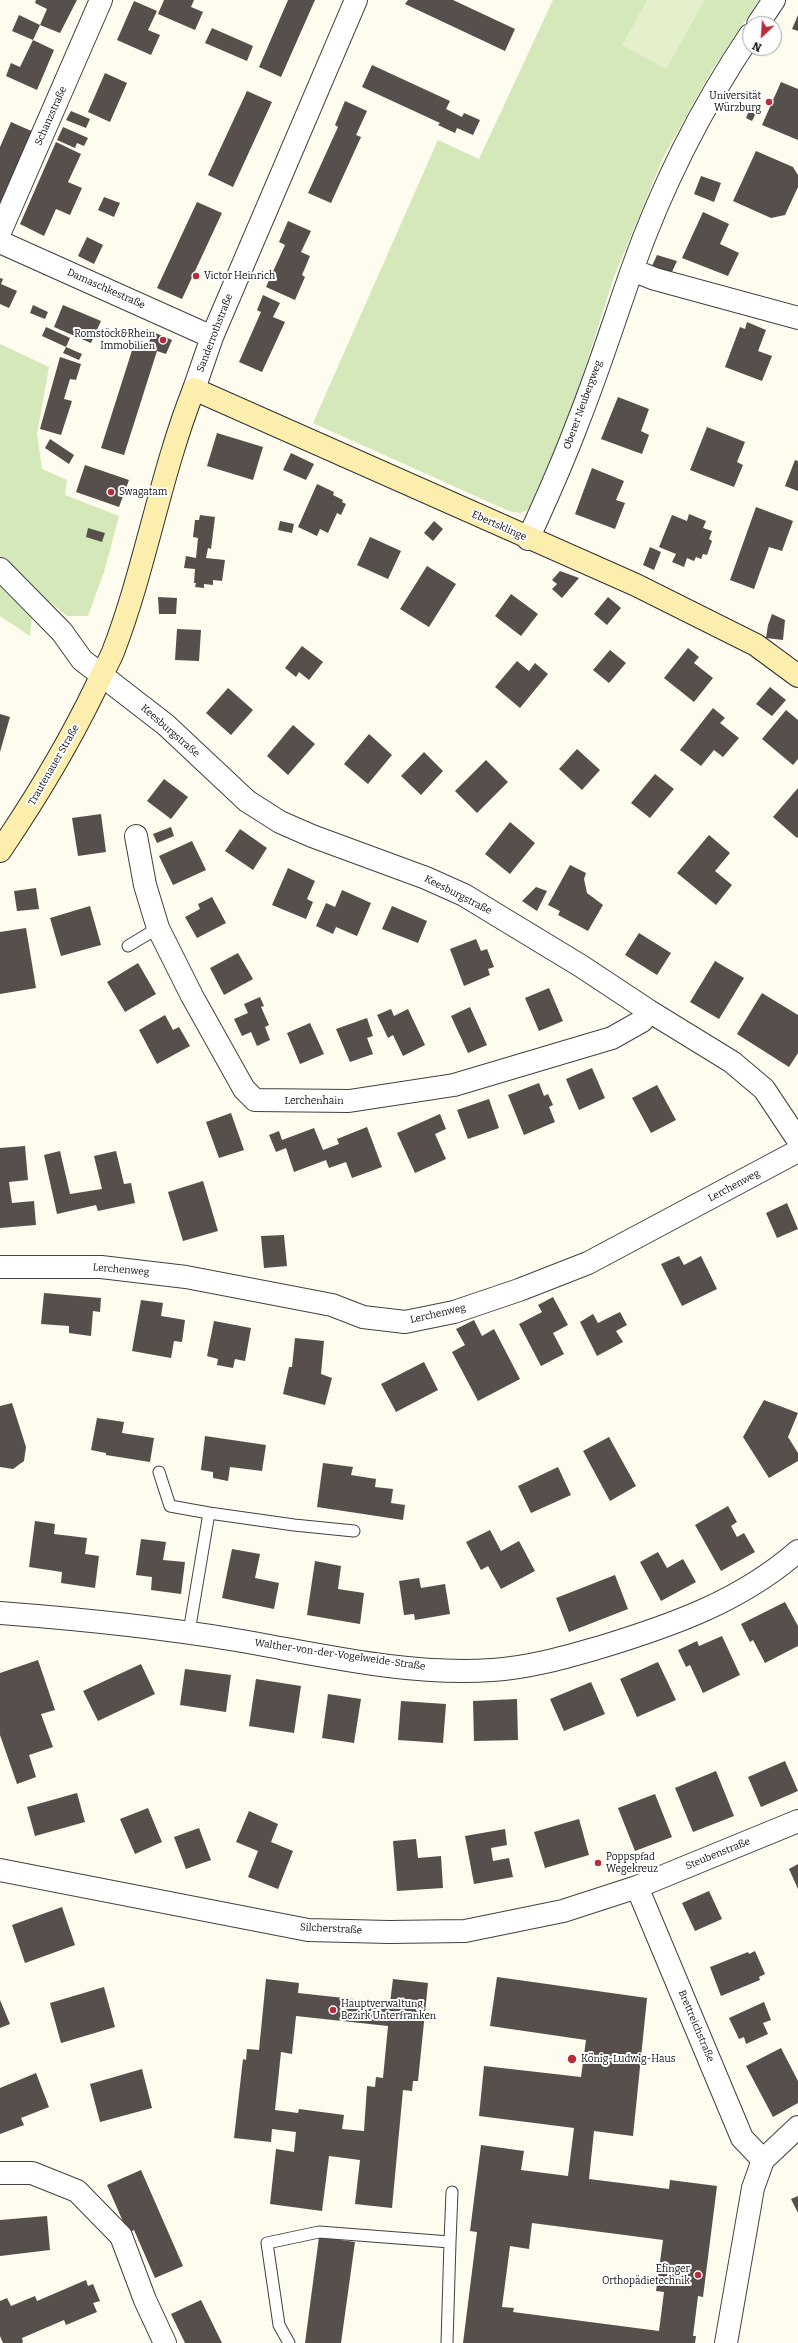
<!DOCTYPE html>
<html>
<head>
<meta charset="utf-8">
<style>
  body { margin:0 }
  #map { position:relative; width:798px; height:2343px; overflow:hidden; background:#fefbef; font-family:Bitter,serif }
  canvas { display:block }
  .north { position:absolute; left:742px; top:16px; width:40px; height:40px; box-sizing:border-box; background:#fff; border:1px solid #9f9f9f; border-radius:50%; rotate:205deg; font-size:11px; font-weight:700; line-height:16px; text-align:center; color:#0e0e0e }
  .north::after { content:''; display:block; margin:auto; width:14px; height:18px; background:#b92b38; clip-path:polygon(50% 0,100% 100%,50% 72%,0 100%) }
</style>
</head>
<body>
<div id="map">
<canvas width="798" height="2343"></canvas>
<div class="north">N</div>
</div>
<script>
const g = document.querySelector('canvas').getContext('2d');
g.lineJoin = 'round';
function fillPath(path, color) { g.fillStyle = color; g.fill(path, 'evenodd'); }
function trace(path, color, width, dash) { g.strokeStyle = color; g.lineWidth = width; g.lineCap = dash ? 'butt' : 'round'; g.setLineDash(dash || []); g.stroke(path); }
function write(font, color, halo, rows, align = 'center') {
  g.font = font + ' Bitter,serif'; g.lineWidth = 4; g.setLineDash([]); g.textBaseline = 'middle'; g.strokeStyle = halo; g.fillStyle = color; for (const [text, x, y, turn = 0] of rows) {
    g.save(); g.translate(x, y); g.rotate((+turn || 0) * Math.PI / 180); g.textAlign = isNaN(turn) ? turn : align; if (halo) g.strokeText(text, 0, 0); g.fillText(text, 0, 0); g.restore();
  }
}
fillPath(new Path2D(`
  M553 0H759L712 70 663 158 614 277 570 415 528 510 520 513 509 511 313 423 438 140 479 159Z
  M0 344 49 367 37 434 42 469 67 480 65 495 119 516 104 572 88 616H67L0 561Z
  M0 581 32 615 30 636 0 616Z`), '#d4e8ba');
fillPath(new Path2D(`
  M647 0H705L666 69 622 45Z`), '#e4efcb');
fillPath(new Path2D(`
  M36 0H77L60 33 40 25 47 9 35 3Z
  M164 0H194L191 7 203 12 195 30 158 14Z
  M288 0H315L281 77 259 67Z
  M408 0H453L515 29 505 51 405 4Z
  M134 1 157 11 148 30 160 35 151 55 117 40Z
  M19 15 40 25 33 40 12 31Z
  M798 15V31L792 29Z
  M212 28 253 46 247 61 205 43Z
  M33 40 54 50 37 90 6 76 11 63 20 67Z
  M372 65 450 101 446 109 462 117 464 113 480 120 473 135 457 128 455 133 438 125 440 123 362 87Z
  M105 73 127 83 110 122 88 112Z
  M781 82 798 89V140L762 125Z
  M247 91 272 102 233 187 208 175Z
  M345 101 367 111 356 135 361 137 331 203 308 193 338 127 335 125Z
  M750 108 757 111 752 121 746 118Z
  M71 111 90 119 86 128 66 120Z
  M11 122 36 133 0 212V147Z
  M63 127 88 138 84 146 77 143 75 148 57 140Z
  M56 142 81 154 68 182 82 188 70 215 56 209 44 236 20 224Z
  M756 151 793 167 798 175V187L785 215 771 218 733 201Z
  M701 176 721 183 714 202 694 194Z
  M104 197 120 203 114 217 98 210Z
  M197 202 222 213 182 299 157 288Z
  M703 212 729 224 720 244 739 253 728 276 682 258Z
  M288 221 311 231 301 252 310 256 302 275 305 277 295 300 266 287 285 245 279 242Z
  M87 237 103 245 94 264 78 256Z
  M657 255 677 261 671 274 651 268Z
  M0 278 3 279 1 284 17 291 9 308 0 304Z
  M263 295 280 303 273 317 285 322 262 372 239 362 261 312 257 310Z
  M33 305 48 312 45 319 30 313Z
  M63 305 101 321 91 343 54 327Z
  M747 322 766 330 758 351 772 356 762 381 725 367 740 327 745 329Z
  M46 327 70 338 66 347 42 336Z
  M153 332 172 340 166 354 157 351 124 455 101 448 135 341 148 345Z
  M66 347 82 354 79 360 63 353Z
  M60 357 81 364 76 380 70 379 64 399 72 401 61 435 40 429Z
  M618 397 649 409 641 431 649 435 642 454 601 439Z
  M707 427 745 442 737 462 743 465 734 487 690 470Z
  M217 433 263 447 253 480 207 466Z
  M50 439 74 455 69 464 45 448Z
  M291 453 314 464 306 480 283 470Z
  M795 460 798 461V491L785 486Z
  M85 465 129 480 119 507 76 492Z
  M592 468 624 481 616 500 625 503 615 529 575 514Z
  M317 484 334 492 333 495 343 500 342 502 346 504 341 515 337 513 328 533 320 529 317 536 298 527Z
  M756 507 793 521 782 551 769 547 754 589 730 580Z
  M689 514 706 521 703 528 712 531 709 539 712 541 707 555 703 554 701 559 696 557 694 561 687 558 684 567 672 562 676 554 659 547 672 515 687 521Z
  M200 515 215 517 211 549 208 548 206 558 225 560 222 581 213 580V585L204 584V588L195 587 196 583H194L195 569 184 568 186 556 196 558 198 538 193 537 195 520H199Z
  M280 521 294 524 292 533 278 530Z
  M434 521 443 529 433 541 424 533Z
  M88 528 105 533 102 542 86 537Z
  M370 537 401 551 388 579 357 565Z
  M650 547 661 552 654 570 643 565Z
  M427 566 456 584 429 627 400 609Z
  M560 571 579 578 562 598 552 589 557 584 552 580Z
  M511 594 538 614 521 636 495 616Z
  M158 597 177 598 176 614H159Z
  M608 597 621 608 607 625 594 614Z
  M772 614 785 620 783 640 766 638 768 625Z
  M177 629 201 630 199 661 175 660Z
  M302 646 323 662 309 680 299 672 296 677 285 668Z
  M688 648 699 657 694 663 713 678 694 702 664 678Z
  M610 650 626 663 609 683 593 670Z
  M517 661 529 671 535 663 548 674 520 708 495 687Z
  M770 687 786 700 772 716 756 704Z
  M228 688 253 710 231 735 206 713Z
  M713 708 725 718 720 723 739 738 723 757 714 750 701 766 680 750Z
  M786 710 798 720V759L793 765 762 739Z
  M0 714 10 717 0 752Z
  M293 725 315 744 288 775 267 756Z
  M369 734 392 755 368 784 344 764Z
  M577 749 600 770 582 790 559 769Z
  M424 752 443 771 421 795 401 776Z
  M486 760 508 782 477 813 455 791Z
  M655 774 674 789 650 818 631 803Z
  M164 779 188 797 171 819 147 801Z
  M798 788V837L797 838 773 817Z
  M101 814 106 852 78 856 72 818Z
  M510 822 535 843 510 874 485 854Z
  M171 827 174 836 157 843 153 834Z
  M240 829 267 848 253 870 225 851Z
  M709 835 730 853 715 871 732 885 716 905 677 873Z
  M192 841 206 870 173 885 159 856Z
  M570 865 586 873 584 879 587 893 603 905 588 931 558 915 560 911 548 905Z
  M288 868 315 881 307 899 313 902 306 919 272 905Z
  M536 887 547 891 537 911 522 901Z
  M36 888 39 909 17 911 14 891Z
  M342 890 371 903 357 936 336 927 333 934 316 926 326 903 335 907Z
  M212 897 226 923 197 938 185 917 200 909 198 904Z
  M90 906 101 945 61 956 50 918Z
  M392 906 427 921 418 943 382 929Z
  M26 928 36 988 0 994V932Z
  M639 933 671 953 657 975 625 955Z
  M476 939 481 951 487 949 494 967 488 969 490 975 464 986 450 949Z
  M238 953 253 979 224 995 210 968Z
  M715 961 744 978 719 1019 690 1002Z
  M138 963 156 994 125 1012 107 982Z
  M549 988 563 1021 539 1031 525 998Z
  M762 993 798 1015V1053L789 1067 737 1034Z
  M260 997 264 1006 261 1007 269 1025 265 1027 270 1040 257 1046 251 1032 242 1036 234 1019 248 1013 244 1004Z
  M470 1007 487 1045 468 1053 451 1016Z
  M391 1009 394 1016 408 1009 425 1045 403 1056 393 1035 388 1038 377 1015Z
  M165 1015 173 1030 179 1027 190 1046 157 1064 139 1030Z
  M367 1018 373 1036 367 1038 373 1054 350 1062 336 1029Z
  M310 1023 324 1054 300 1064 287 1033Z
  M592 1068 605 1098 579 1110 566 1079Z
  M539 1083 544 1096 548 1094 553 1105 549 1107 555 1122 524 1135 508 1095Z
  M657 1085 676 1120 651 1133 632 1098Z
  M489 1099 499 1128 468 1139 457 1110Z
  M231 1113 244 1150 219 1158 206 1122Z
  M440 1114 446 1129 435 1134 446 1159 415 1173 397 1133Z
  M367 1127 382 1167 352 1178 346 1162 329 1168 326 1160 294 1172 286 1148 276 1152 269 1135 279 1131 282 1140 314 1128 323 1150 339 1144 337 1139Z
  M25 1146 28 1180 9 1182 12 1203 34 1201 36 1225 0 1228V1148Z
  M60 1151 70 1194 102 1189 94 1156 116 1151 124 1184 131 1183 135 1203 98 1211 96 1205 57 1214 44 1155Z
  M203 1181 218 1231 183 1241 168 1192Z
  M787 1203 798 1229 777 1238 766 1213Z
  M284 1235 287 1266 264 1268 261 1236Z
  M679 1256 684 1265 701 1256 717 1289 682 1306 661 1264Z
  M44 1293 101 1298 100 1312 93 1311 91 1336 69 1333V1326L41 1324Z
  M553 1297 568 1325 553 1333 564 1354 541 1366 519 1324 542 1312 538 1305Z
  M141 1300 163 1303 161 1316 185 1320 182 1342 174 1341 171 1358 132 1351Z
  M620 1312 627 1325 616 1331 623 1342 597 1356 580 1322 593 1314 598 1323Z
  M474 1320 482 1336 494 1329 520 1379 478 1401 452 1352 465 1345 456 1329Z
  M214 1321 251 1328 245 1361 235 1359 233 1368 217 1365 218 1359 207 1356Z
  M295 1338 324 1341 321 1374 332 1378 325 1405 283 1394 289 1367H292Z
  M424 1362 438 1390 396 1412 381 1384Z
  M764 1400 798 1413 788 1437 798 1453V1461L769 1478 743 1437Z
  M12 1403 26 1447 24 1461 13 1469 0 1467V1406Z
  M97 1418 124 1422 122 1433 154 1438 150 1462 106 1455V1453L91 1450Z
  M205 1436 266 1445 262 1471 230 1467 228 1481 213 1478V1472L201 1470Z
  M609 1437 636 1486 610 1501 583 1451Z
  M323 1463 353 1467 351 1475 376 1479 375 1487 393 1489 391 1503 405 1505 403 1520 317 1507Z
  M558 1467 571 1495 531 1513 518 1486Z
  M728 1506 737 1522 731 1526 737 1537 744 1533 755 1552 721 1571 695 1525Z
  M35 1521 55 1524 54 1534 87 1538 85 1554 99 1556 95 1588 61 1583 62 1572 29 1567Z
  M490 1530 501 1551 519 1541 535 1571 501 1589 488 1566 481 1570 466 1542Z
  M141 1539 166 1542 163 1560 185 1562 181 1594 151 1590 152 1577 136 1575Z
  M232 1549 260 1554 255 1578 279 1583 274 1609 222 1598Z
  M658 1552 667 1568 683 1559 696 1582 661 1601 640 1562Z
  M315 1561 341 1566 338 1589 364 1593 360 1624 307 1615Z
  M615 1575 628 1609 569 1632 556 1598Z
  M419 1578 421 1588 445 1584 450 1614 415 1620 414 1614 404 1615 399 1581Z
  M785 1602 798 1626V1646L765 1663 753 1640 750 1642 741 1624Z
  M722 1636 740 1675 703 1693 690 1665 686 1667 678 1650 697 1641 699 1646Z
  M38 1660 55 1710 41 1714 53 1747 29 1755 36 1777 17 1784 0 1735V1673Z
  M658 1662 676 1700 637 1717 620 1679Z
  M141 1664 155 1694 98 1721 83 1691Z
  M185 1669 231 1675 226 1712 180 1705Z
  M256 1679 301 1686 294 1733 249 1726Z
  M591 1682 605 1714 564 1731 550 1699Z
  M328 1694 361 1699 354 1743 322 1738Z
  M517 1699 518 1740 474 1741 473 1701Z
  M401 1701 446 1704 443 1743 398 1740Z
  M785 1761 798 1791 761 1807 748 1777Z
  M716 1771 734 1816 693 1832 675 1788Z
  M77 1793 85 1822 35 1836 27 1807Z
  M655 1794 672 1837 635 1851 618 1808Z
  M148 1808 162 1842 135 1854 120 1819Z
  M249 1811 278 1824 271 1842 293 1851 278 1889 248 1877 258 1851 236 1842Z
  M579 1819 589 1855 545 1868 534 1832Z
  M199 1828 211 1860 186 1869 174 1837Z
  M505 1829 507 1845 491 1848 493 1861 509 1858 513 1877 474 1884 465 1836Z
  M416 1839 418 1858 441 1856 443 1888 397 1891 393 1841Z
  M798 1864V1889L789 1869Z
  M709 1891 722 1919 695 1931 682 1903Z
  M62 1907 75 1945 25 1963 12 1925Z
  M755 1951 765 1974 759 1977 760 1980 721 1996 710 1967 748 1952 749 1954Z
  M497 1977 647 1998 633 2136 594 2131 589 2179 669 2189 670 2180 717 2186 703 2297 698 2296 693 2336H696L695 2343H463L477 2232 470 2231 481 2145 524 2151 521 2170 568 2176 574 2128 479 2116 484 2066 581 2077 586 2040 490 2026ZM532 2223 663 2240 656 2291 664 2292 659 2331 513 2312 514 2308 502 2307 510 2246 529 2249Z
  M266 1979 299 1983 298 1993 390 2003 393 1979 428 1983 418 2081H413L412 2091 403 2090 392 2208 355 2204 360 2160 329 2156 322 2211 270 2204 276 2149 294 2152 296 2132 272 2129 271 2142 234 2138 243 2059 246 2060 247 2049 259 2050ZM296 2016 388 2026 383 2078 376 2077 375 2087 367 2086 364 2131 342 2129 344 2115 299 2109 298 2113 275 2110 281 2052 292 2054Z
  M104 1987 115 2027 61 2043 50 2003Z
  M0 2000 10 2024 0 2028Z
  M764 2002 771 2020 763 2023 768 2034 746 2044 744 2037 739 2039 729 2018Z
  M781 2048 798 2081V2103L773 2117 746 2066Z
  M142 2069 152 2108 100 2122 90 2084Z
  M36 2073 49 2107 21 2118 24 2125 0 2134V2088Z
  M141 2170 183 2266 155 2278 134 2230 128 2233 107 2185Z
  M798 2196V2213L791 2199Z
  M47 2216 50 2250 0 2256V2220Z
  M319 2237 355 2242 341 2343H305Z
  M86 2280 88 2286 93 2284 100 2301 93 2303 97 2312 66 2325 64 2320 22 2338 23 2342 22 2343H3L0 2336V2301L7 2298 11 2306 35 2296 37 2301Z
  M201 2300 222 2343H185L171 2314Z`), '#564f4b');
const lane = new Path2D(`
  M128 946 158 928
  M159 1472 170 1506 209 1513
  M189 1632 209 1513 294 1525 354 1531
  M450 2242 452 2192
  M289 2343 279 2325 267 2243 319 2232 450 2242 447 2343`);
const street = new Path2D(`
  M758 24 774 0
  M0 232 101 0
  M0 242 212 337
  M632 270 655 279 798 318
  M194 389 212 337 356 0
  M528 539C546 500 563 462 578 422 598 372 614 321 632 270 661 188 701 108 750 35
  M0 569 62 632 82 660 166 725 247 801 280 822 312 836 426 878 464 895 581 966 649 1011 732 1062 764 1089 798 1140
  M136 836 145 885 158 928 192 996 244 1089 255 1100 349 1101 454 1085 612 1038 642 1021 649 1011
  M0 1267H101L186 1277 332 1305 363 1317 405 1322 454 1312 519 1290 588 1263 798 1151
  M0 1613C79 1619 158 1627 236 1640 318 1654 408 1676 492 1670 529 1668 566 1657 601 1647 673 1625 741 1601 798 1551
  M0 1870 308 1930 389 1932 465 1931 563 1911 637 1887 798 1821
  M637 1887 742 2138 763 2160
  M0 2173H32L77 2191 121 2236 145 2300 165 2343
  M726 2343 753 2188 763 2160 798 2127`);
const secondary = new Path2D(`
  M0 851C36 798 68 745 96 687 101 675 108 664 113 652 146 566 160 475 194 389L636 585 756 645 798 676`);
trace(lane, '#414141', 13);
trace(street, '#414141', 24);
trace(secondary, '#303030', 24);
trace(lane, '#fff', 11);
trace(street, '#fff', 22);
trace(secondary, '#fcefad', 22);
for (const [x, y, r, color] of [
  [769,102,4,"#b92b38"],
  [196,276,4,"#b92b38"],
  [163,340,4,"#b92b38"],
  [111,492,4,"#b92b38"],
  [598,1863,4,"#b92b38"],
  [333,2010,4,"#b92b38"],
  [572,2059,5,"#b92b38"],
  [698,2275,4,"#b92b38"]
]) { const dot = new Path2D(); dot.arc(x, y, r, 0, 2 * Math.PI); g.fillStyle = color; g.fill(dot); trace(dot, '#fff', 1.5); }
write('10px', '#0e0e0e', '#fff', [
  ["Universität",761,96,"right"],
  ["Würzburg",761,108,"right"],
  ["Victor Heinrich",204,276],
  ["Romstöck&Rhein",155,334,"right"],
  ["Immobilien",155,346,"right"],
  ["Swagatam",119,492],
  ["Poppspfad",606,1857],
  ["Wegekreuz",606,1869],
  ["Hauptverwaltung",341,2004],
  ["Bezirk Unterfranken",341,2016],
  ["König-Ludwig-Haus",581,2059],
  ["Efinger",690,2269,"right"],
  ["Orthopädietechnik",690,2281,"right"]
], 'left');
write('10px', '#0e0e0e', '#fff', [
  ["Schanzstraße",51,116,-66],
  ["Damaschkestraße",106,289,24],
  ["Sanderrothstraße",215,333,-69],
  ["Oberer Neubergweg",583,405,-70],
  ["Ebertsklinge",499,526,24],
  ["Keesburgstraße",170,731,41],
  ["Trautenauer Straße",54,765,-60],
  ["Keesburgstraße",458,895,27],
  ["Lerchenhain",314,1101],
  ["Lerchenweg",734,1186,-28],
  ["Lerchenweg",121,1270,5],
  ["Lerchenweg",438,1314,-13],
  ["Walther-von-der-Vogelweide-Straße",340,1655,8],
  ["Steubenstraße",718,1854,-22],
  ["Silcherstraße",331,1929,3],
  ["Brettreichstraße",696,2026,67]
]);
</script>
</body>
</html>
